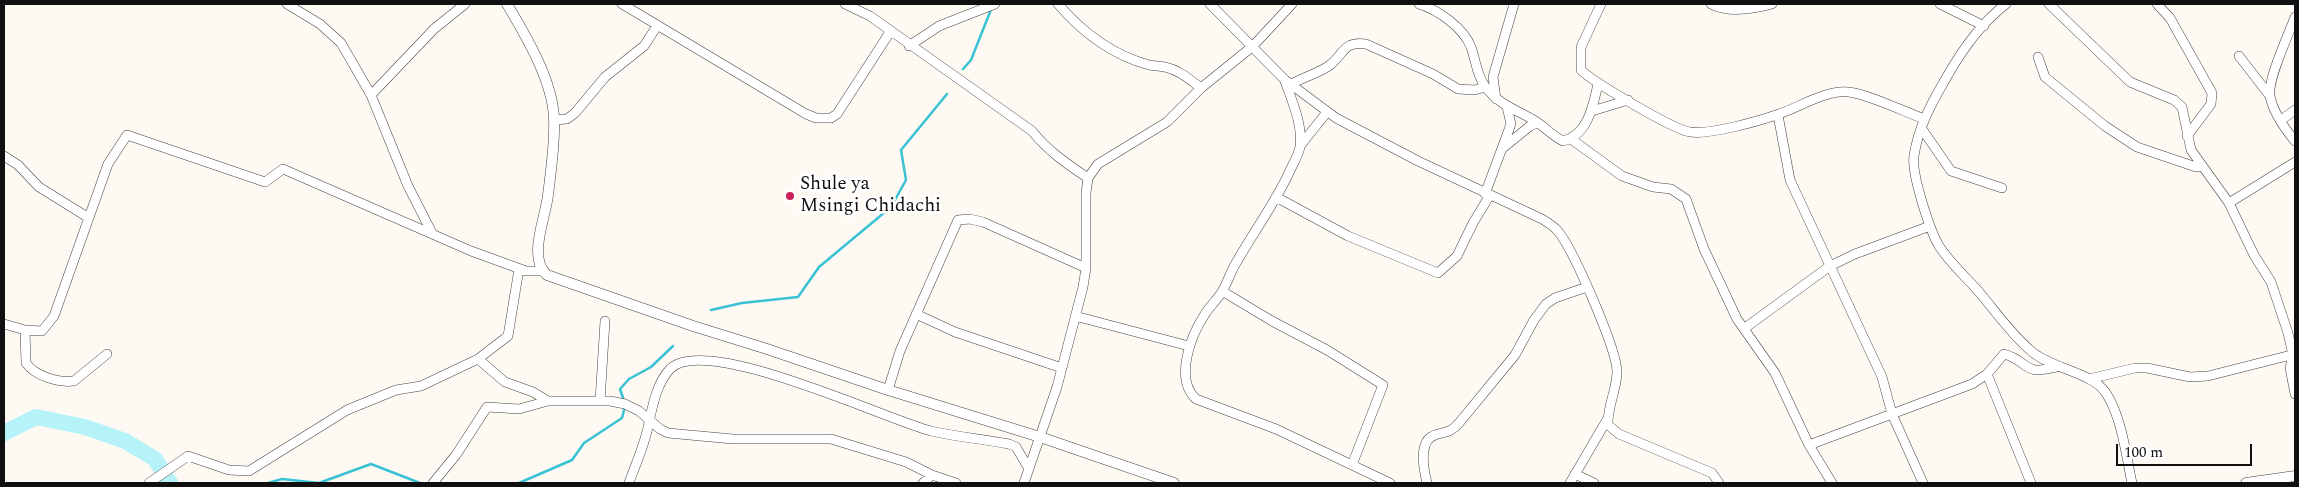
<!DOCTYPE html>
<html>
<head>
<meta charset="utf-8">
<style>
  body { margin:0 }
  #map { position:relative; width:2299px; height:487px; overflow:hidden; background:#fff9f3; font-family:Spectral,serif }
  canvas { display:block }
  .frame { position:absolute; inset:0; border:5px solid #101010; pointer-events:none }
  .scale { position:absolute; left:2116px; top:444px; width:136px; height:22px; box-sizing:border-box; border:2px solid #101010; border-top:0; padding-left:6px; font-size:15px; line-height:18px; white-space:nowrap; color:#101010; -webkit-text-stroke:4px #fff; paint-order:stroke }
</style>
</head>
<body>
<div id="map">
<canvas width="2299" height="487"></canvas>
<div class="frame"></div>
<div class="scale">100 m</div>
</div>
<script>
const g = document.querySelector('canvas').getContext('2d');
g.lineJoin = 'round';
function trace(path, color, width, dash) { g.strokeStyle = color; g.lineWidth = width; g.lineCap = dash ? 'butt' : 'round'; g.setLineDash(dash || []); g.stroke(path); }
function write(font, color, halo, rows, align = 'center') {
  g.font = font + ' Spectral,serif'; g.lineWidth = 5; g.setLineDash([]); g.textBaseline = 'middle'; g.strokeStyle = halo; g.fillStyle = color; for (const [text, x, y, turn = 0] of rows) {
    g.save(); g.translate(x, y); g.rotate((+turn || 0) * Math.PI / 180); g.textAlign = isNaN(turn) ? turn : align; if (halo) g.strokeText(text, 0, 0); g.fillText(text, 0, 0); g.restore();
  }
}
trace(new Path2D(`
  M963 69 971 60 992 7
  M711 310 742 303 798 297 819 267 891 207 906 180 901 150 947 94
  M624 401 620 389 629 379 651 367 673 346
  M268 483 282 479 319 483 371 464 420 483
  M519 483 572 460 584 443 622 418 625 406`), '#39c2d4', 2.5);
trace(new Path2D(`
  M4 433 36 417 85 427 125 441 155 459 170 483`), '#b5f3f9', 16);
const minor = new Path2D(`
  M287 4 320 24 341 43 371 95 408 186 432 233
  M622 4 806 114 816 118H831L837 114 890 32
  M845 4 870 16 1032 131C1048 151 1067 164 1088 178
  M1058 4C1082 32 1112 55 1149 65 1154 66 1160 66 1165 67 1179 70 1189 79 1201 88
  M1210 4 1285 80 1336 118 1418 161 1542 219C1547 222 1553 226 1557 230 1573 248 1617 350 1617 372 1617 389 1607 407 1608 425L1619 434 1712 473 1719 483
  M1419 4C1438 10 1463 27 1471 47 1476 61 1477 77 1487 89 1500 105 1515 109 1532 119 1543 125 1551 135 1563 141 1588 135 1593 106 1598 84
  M1601 4 1581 47V70C1593 82 1674 130 1690 132 1710 135 1759 121 1779 114 1800 107 1825 90 1848 92 1868 94 1903 111 1924 119
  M1711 4C1728 13 1754 9 1772 4
  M1940 4 1984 26
  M2006 4C1981 23 1960 53 1945 80 1931 104 1918 128 1914 156 1911 173 1930 231 1939 246 1950 263 1966 277 1979 292 1996 312 2011 334 2031 351 2052 369 2092 372 2106 393 2122 418 2126 455 2132 483
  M2049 4 2130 82 2174 100 2182 107 2191 150 2229 203 2254 255 2271 282 2288 333 2293 355 2290 368 2295 394
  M2157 4 2170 18 2212 93 2211 104 2187 136
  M2295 17C2289 34 2267 80 2270 96 2273 112 2285 129 2295 141
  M909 46 939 26 995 4
  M2239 56 2270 96
  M2038 57 2045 77 2105 126 2137 147 2196 167 2201 166
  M1285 81C1292 101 1303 125 1300 147 1298 157 1292 165 1288 175 1273 206 1253 233 1236 263 1231 271 1228 281 1223 290 1218 299 1210 306 1205 314 1191 335 1174 379 1196 399L1276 429 1390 483
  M1290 85C1302 77 1320 73 1330 65 1345 53 1343 41 1366 44L1433 74 1458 89 1475 90 1485 87
  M371 95 434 29 465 4
  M1496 99 1493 77 1514 4
  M1592 111 1628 100
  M1778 115 1790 180 1882 377 1892 414 1923 483
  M554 120 567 119 575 113 605 77 644 46 657 26
  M2281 120 2295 110
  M1922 129 1951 171 2002 188
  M1571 139 1622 176 1653 187 1671 189 1686 199 1704 249 1737 319 1775 373 1809 445 1832 483
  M1300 146 1327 112
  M1504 147 1530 126 1537 123
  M4 156 18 165 39 187 89 218
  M1485 194 1511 124 1507 107
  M1276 197 1348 236 1438 273 1457 256 1473 223 1490 195
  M2229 203 2295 162
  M1222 291 1272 321 1327 350 1383 385 1352 465
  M916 314 955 332 1062 368
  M1075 316 1189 346
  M4 324 25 330 42 331 54 316 108 164 127 135 265 182 283 169 471 251 526 271H542
  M1745 328 1830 266 1855 254 1930 226
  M25 330 26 363C35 376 58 383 74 381L107 354
  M478 359 505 382 533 392 548 401
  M1987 374 2004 354C2031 362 2021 376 2057 367
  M2089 379 2135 368H2147L2190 377 2208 376 2295 354
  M888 390 900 351 958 220 970 219 983 222 1086 268
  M600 401 605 321
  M1809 445 1972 384 1987 374 2031 483
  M1575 474 1594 483
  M149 483 188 456 229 470 249 471 347 410 396 390 421 386 478 359 508 336 519 269
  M433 483 456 455 487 407 519 409 548 401H610L625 404 639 411 660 429 668 433 733 439H831L906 462 932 475 956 483
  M629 483C636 463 646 442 649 422 653 404 657 383 670 369 704 333 885 419 931 431 957 437 983 439 1009 444L1016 447 1029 469
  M923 483 932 475
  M1024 483 1057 387 1083 287 1086 268V193L1088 178 1098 164 1167 122 1201 88 1253 46 1292 4
  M1427 483C1424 471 1419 445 1431 437 1442 430 1448 436 1459 423L1515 355 1534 320 1546 304 1555 298 1587 287
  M1570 483 1608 418`);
const tertiary = new Path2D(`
  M507 4C526 36 553 81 554 119 555 144 551 170 548 195 546 217 527 258 547 275L693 326 767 349 888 390 1040 437 1174 483
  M2246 483 2295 476`);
trace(minor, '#434343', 10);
trace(tertiary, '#434343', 11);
trace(minor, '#fff', 9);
trace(tertiary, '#fff', 10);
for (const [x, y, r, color] of [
  [790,196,5,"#c82059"]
]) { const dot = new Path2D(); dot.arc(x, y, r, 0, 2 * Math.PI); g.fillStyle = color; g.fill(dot); trace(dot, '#fff', 2); }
write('19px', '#101010', '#fff', [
  ["Shule ya",800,185],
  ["Msingi Chidachi",800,207]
], 'left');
</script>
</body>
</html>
